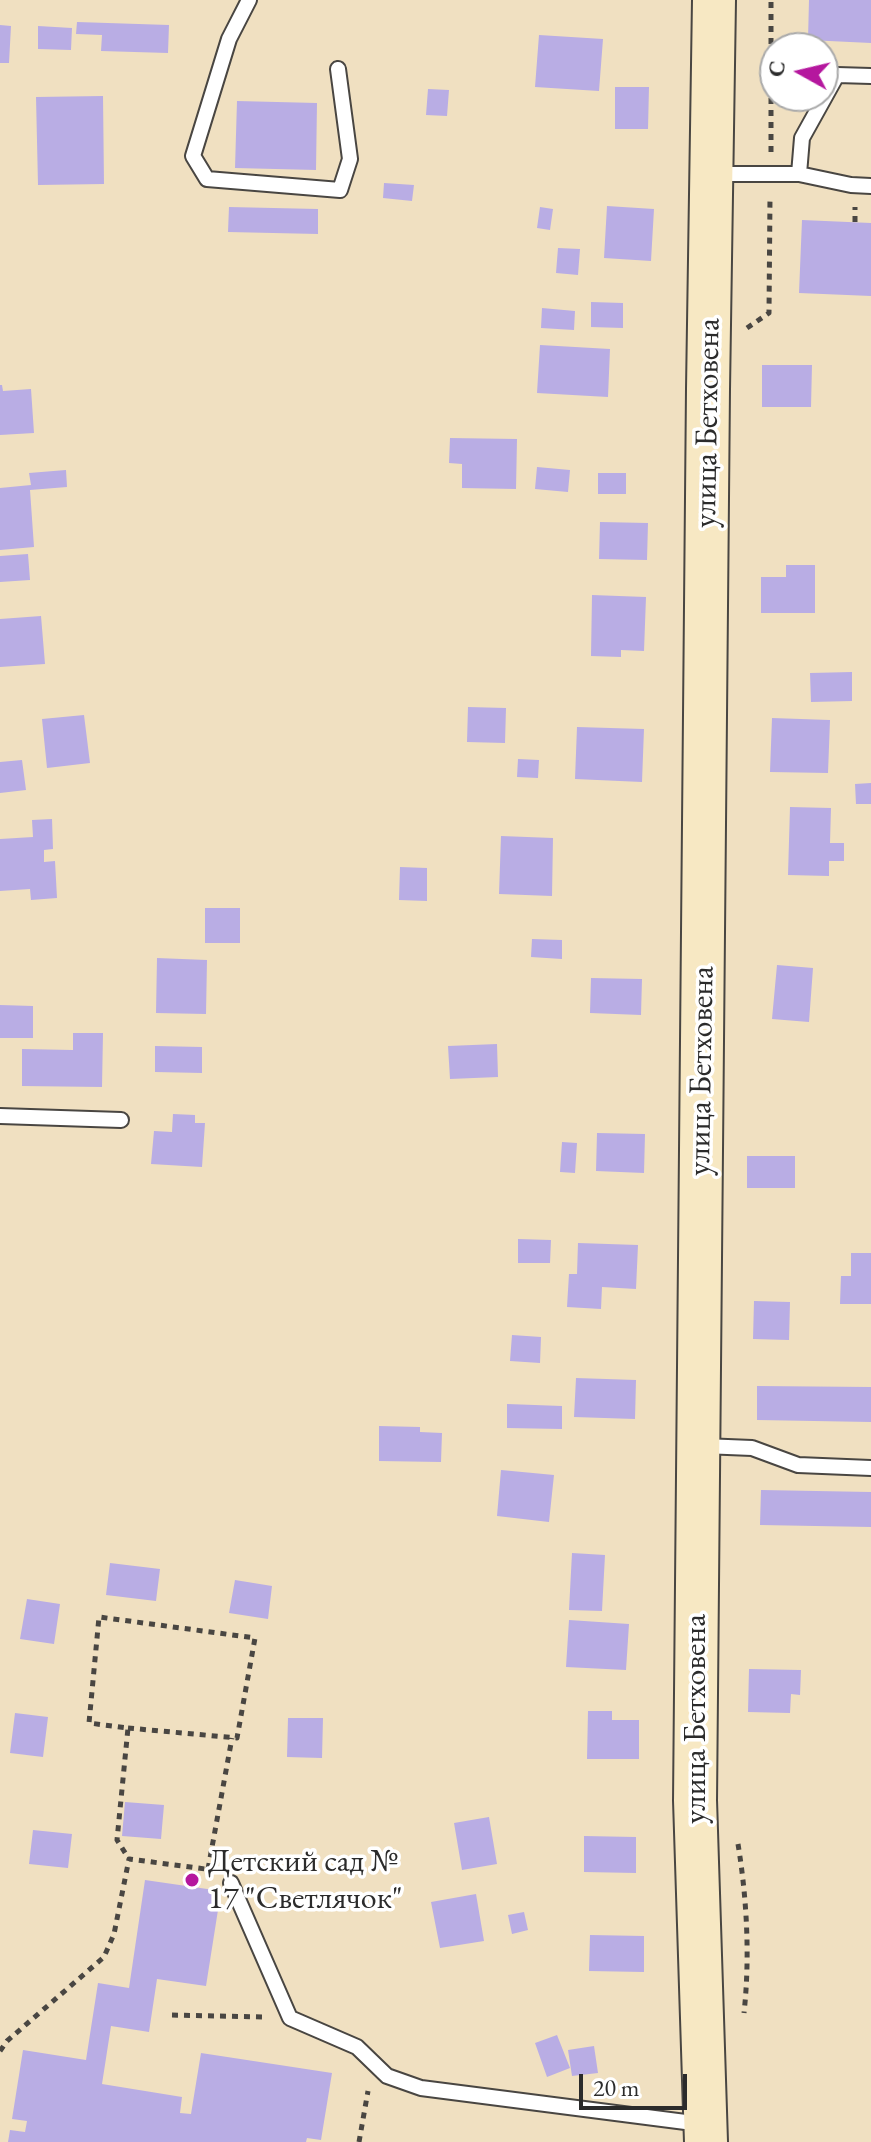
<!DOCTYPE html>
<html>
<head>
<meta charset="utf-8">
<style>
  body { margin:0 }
  #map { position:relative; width:871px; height:2142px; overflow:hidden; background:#f0e0c1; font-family:"EB Garamond",serif }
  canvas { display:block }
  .north { position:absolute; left:759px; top:32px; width:80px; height:80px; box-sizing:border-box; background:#fff; border:2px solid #aaa; border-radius:50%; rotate:278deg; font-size:22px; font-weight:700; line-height:32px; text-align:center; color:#2b2b2b }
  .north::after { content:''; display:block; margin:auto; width:28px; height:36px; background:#b5179e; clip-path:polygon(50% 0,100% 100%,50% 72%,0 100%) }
  .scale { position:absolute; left:579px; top:2074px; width:108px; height:36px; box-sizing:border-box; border:4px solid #2b2b2b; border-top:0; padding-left:10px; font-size:24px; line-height:28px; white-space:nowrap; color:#2b2b2b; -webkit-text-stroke:6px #fff; paint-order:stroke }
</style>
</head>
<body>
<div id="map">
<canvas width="871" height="2142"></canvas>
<div class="north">С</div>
<div class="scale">20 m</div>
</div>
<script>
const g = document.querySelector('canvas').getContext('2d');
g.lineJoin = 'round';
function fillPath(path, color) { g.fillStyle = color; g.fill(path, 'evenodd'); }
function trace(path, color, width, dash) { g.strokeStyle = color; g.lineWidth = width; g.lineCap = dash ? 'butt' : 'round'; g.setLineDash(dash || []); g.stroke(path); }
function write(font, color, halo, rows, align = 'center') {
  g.font = font + ' "EB Garamond",serif'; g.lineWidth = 7; g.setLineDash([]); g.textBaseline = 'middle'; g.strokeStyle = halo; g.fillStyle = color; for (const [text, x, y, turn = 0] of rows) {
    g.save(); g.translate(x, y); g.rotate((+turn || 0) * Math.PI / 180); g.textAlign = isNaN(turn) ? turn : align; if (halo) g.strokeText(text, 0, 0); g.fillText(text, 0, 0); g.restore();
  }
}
fillPath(new Path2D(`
  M809 0H871V43L808 40Z
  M77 22 169 25 168 53 101 51 102 35 76 34Z
  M0 25 11 26 9 63H0Z
  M38 26 72 28 71 50 38 49Z
  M539 35 603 39 599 91 535 87Z
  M615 87H649L648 129H615Z
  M428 89 449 90 447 116 426 115Z
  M103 96 104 184 38 185 36 97Z
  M237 101 317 103 316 170 235 168Z
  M384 183 414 185 412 201 383 198Z
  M607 206 654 209 651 261 604 258Z
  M229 207 318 209V234L228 232Z
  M540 207 553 209 550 230 537 228Z
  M802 220 871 223V296L799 293Z
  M558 248 580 249 578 275 556 273Z
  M591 302 623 303V328L591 327Z
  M542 308 575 311 574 330 541 328Z
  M540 345 610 349 608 397 537 393Z
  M762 365H812L811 407H762Z
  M0 385H2L3 391 31 389 34 433 0 435Z
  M450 438 517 439 516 489 462 488V464L449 463Z
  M537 467 570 470 568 492 535 489Z
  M66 470 67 487 30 490 34 547 0 550V488L31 485 29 473Z
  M598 473H626V494H598Z
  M600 522 648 523 647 560 599 559Z
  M28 554 30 580 0 582V556Z
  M786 565H815V613H761V577H786Z
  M592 595 646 597 644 651 621 650V657L591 656Z
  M41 616 45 664 0 667V619Z
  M852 672V701L811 702 810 673Z
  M468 707 506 708 505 743 467 742Z
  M84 715 90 763 47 768 42 719Z
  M772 718 830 720 828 773 770 772Z
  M577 727 644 729 642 782 575 779Z
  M518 759 539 760 538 778 517 777Z
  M22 760 26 790 0 793V762Z
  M871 783V804H856L855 784Z
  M790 807 831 808 830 843H844V861H829V876L788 875Z
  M52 819 53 849 44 850V862L55 861 57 898 31 900 30 889 0 891V839L33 837 32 820Z
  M501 836 553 838 552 896 499 894Z
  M400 867 427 868V901L399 900Z
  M205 908H240V943H205Z
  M532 939 562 940V959L531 957Z
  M157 958 207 960 206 1014 156 1013Z
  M777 965 813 968 809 1022 772 1019Z
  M591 978 642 979 641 1015 590 1013Z
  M0 1005 33 1006V1038H0Z
  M73 1033H103L102 1087 22 1086V1049L73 1050Z
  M497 1044 498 1077 450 1079 448 1046Z
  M155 1046 202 1047V1073L155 1072Z
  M173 1114 195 1115V1123H205L202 1167 151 1164 154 1131 172 1132Z
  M597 1133 645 1134 644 1173 596 1171Z
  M562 1142 577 1143 575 1173 560 1172Z
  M747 1156H795V1188H747Z
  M518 1239 551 1240 550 1263H518Z
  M578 1243 638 1245 636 1289 602 1287 601 1309 567 1307 569 1274H577Z
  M851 1253H871V1304H840L841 1276H851Z
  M754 1301 790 1302 789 1340 753 1339Z
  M512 1335 541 1337 540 1363 510 1361Z
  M576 1378 636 1380 635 1419 574 1417Z
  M757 1386 871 1387V1422L757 1420Z
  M507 1404 562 1406V1429L507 1428Z
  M379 1426 420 1427V1432L442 1433 441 1462 379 1461Z
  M501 1470 554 1475 549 1522 497 1516Z
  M761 1490 871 1492V1527L760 1525Z
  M572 1553 605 1555 602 1611 569 1610Z
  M110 1563 160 1569 156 1601 106 1595Z
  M235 1580 272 1586 268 1619 229 1613Z
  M27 1599 60 1604 54 1644 20 1639Z
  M569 1620 629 1624 626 1670 566 1667Z
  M749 1669 801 1670 800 1695 791 1694 790 1713 748 1712Z
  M588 1711H612V1720H639V1759H587Z
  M15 1713 48 1717 43 1757 10 1753Z
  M288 1718H323L322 1758 287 1757Z
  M125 1802 164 1805 161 1839 122 1836Z
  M489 1817 497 1864 462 1870 454 1823Z
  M33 1830 72 1834 68 1868 29 1864Z
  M584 1836 636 1837V1873L584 1872Z
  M145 1880 221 1891 206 1986 157 1979 149 2032 111 2026 102 2084 182 2097 180 2113 191 2114 201 2053 332 2073 321 2140 307 2138 306 2142H8L10 2130 25 2132 27 2121 12 2119 23 2050 86 2060 98 1983 129 1988Z
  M476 1894 484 1941 440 1948 431 1902Z
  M524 1912 528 1930 512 1934 508 1915Z
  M590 1935 644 1936V1972L589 1971Z
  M557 2035 570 2068 547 2077 535 2043Z
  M594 2046 598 2073 572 2076 568 2050Z`), '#b9ade4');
const service = new Path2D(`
  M249 0 229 39 193 156 207 179 340 190 350 159 338 69
  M716 174H799L851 185 871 186
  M799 174 802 138 837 75 871 76
  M0 1116 121 1120
  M703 1446 752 1448 798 1465 871 1468
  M231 1883 290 2018 357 2047 387 2076 421 2088 701 2124`);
const secondary = new Path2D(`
  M706 2142 695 1800 708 389 714 0`);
trace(service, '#494642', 18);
trace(secondary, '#494642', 46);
trace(new Path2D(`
  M771 152V0
  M855 222V207
  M747 328 769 313 770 198
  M128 1728 237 1738 255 1638 99 1617 89 1723 128 1728 117 1840 129 1859
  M738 1844C747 1899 750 1958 744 2013
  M208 1869 232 1738
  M172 2015 265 2017
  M0 2051 7 2041 104 1957 114 1934 129 1859 213 1870
  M359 2142 368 2091`), '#494642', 5, [6, 6]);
trace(service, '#fff', 14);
trace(secondary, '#f7e8c3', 42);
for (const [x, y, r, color] of [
  [192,1880,8,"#b5179e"]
]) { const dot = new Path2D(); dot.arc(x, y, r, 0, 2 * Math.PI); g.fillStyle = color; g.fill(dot); trace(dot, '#fff', 3); }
write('32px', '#2b2b2b', '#fff', [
  ["улица Бетховена",708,423,-89],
  ["улица Бетховена",702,1071,-89],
  ["улица Бетховена",696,1719,-90]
]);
write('32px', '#2b2b2b', '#fff', [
  ["Детский сад №",208,1862],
  ["17 \"Светлячок\"",208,1899]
], 'left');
</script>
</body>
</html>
